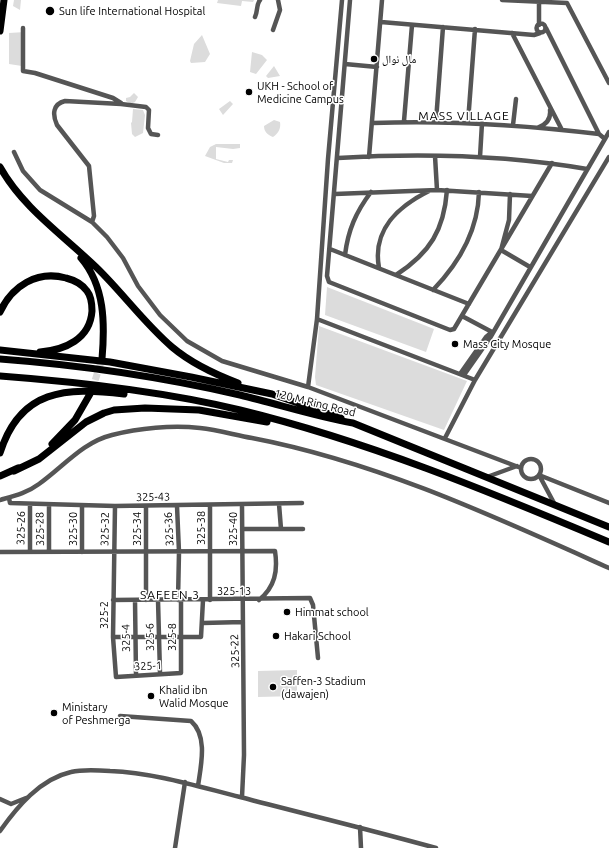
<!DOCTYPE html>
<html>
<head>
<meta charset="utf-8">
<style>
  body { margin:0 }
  canvas { display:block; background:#fff }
</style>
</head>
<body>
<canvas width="609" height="848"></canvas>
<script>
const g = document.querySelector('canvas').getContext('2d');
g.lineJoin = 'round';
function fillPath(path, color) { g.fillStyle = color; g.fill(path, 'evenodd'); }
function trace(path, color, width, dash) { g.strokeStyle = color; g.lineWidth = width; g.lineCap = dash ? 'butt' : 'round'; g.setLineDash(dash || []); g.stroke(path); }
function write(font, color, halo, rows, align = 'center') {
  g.font = font + ' Ubuntu,"Noto Naskh Arabic",sans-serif'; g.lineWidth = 3; g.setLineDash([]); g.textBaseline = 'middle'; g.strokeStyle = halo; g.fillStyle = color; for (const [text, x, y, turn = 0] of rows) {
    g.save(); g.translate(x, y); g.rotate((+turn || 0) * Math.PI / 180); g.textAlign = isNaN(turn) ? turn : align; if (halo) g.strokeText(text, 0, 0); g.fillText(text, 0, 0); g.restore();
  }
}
fillPath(new Path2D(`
  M14 0H21L20 10 13 6Z
  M218 0H254L253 2 242 1 241 6 217 3Z
  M25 32 22 66 9 64V33Z
  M202 35 210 54 205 62 191 63 190 61 194 44Z
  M252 52 262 55 267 60 256 74 250 72Z
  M274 66 280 76 268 78 266 76Z
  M134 93 138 97 135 102 131 104 126 101V98L130 97Z
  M230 101 233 104 223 115 219 109Z
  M133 109 143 110 145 115 143 133 135 137 132 134 131 123 132 122Z
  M274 120 280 122C281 128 279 133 273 137 268 135 264 132 264 126Z
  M216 144H240V148L233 149 216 147V159L228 162 229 160H233L232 163H224L205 156 210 147Z
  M327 287 434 329 426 352 325 315Z
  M319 326 467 381 444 430 316 385 315 377Z
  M297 670V696L258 697V671Z`), '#dcdcdc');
trace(new Path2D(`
  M92 390 102 359`), '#d9d9d9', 7, [7, 3.5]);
trace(new Path2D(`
  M350 0 327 276 329 282 450 330 454 329 552 163
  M502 0 567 3 609 83
  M539 3V25
  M255 17C258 11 256 5 260 0
  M381 22 534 35 540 33
  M536.5 28a4.5 4.5 0 1 1 9 0a4.5 4.5 0 1 1-9 0Z
  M23 28V71L35 73 113 98 121 103
  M546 28 599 134
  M273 30 280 10 278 0
  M512 33 562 130
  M345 64 377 67
  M404 121 412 25
  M436 121 443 27
  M468 122 475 29
  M373 123C449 120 524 125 599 134L605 139
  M513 125 516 99
  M539 127C547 124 551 119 550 110
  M14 152 23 171 40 190 92 222 107 237 123 258 138 286 160 315 187 341 222 361 308 387 521 468
  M435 156 437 190
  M369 157 382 0
  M480 157 482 123
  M338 158C421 153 505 155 587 169
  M335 194 437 190 532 196
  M510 194 509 220 501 250 530 267
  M92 222 94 216 89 166 57 125C52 114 53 104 65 101L121 104 146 107 149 110 148 128 151 134 158 135
  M330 249 469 304
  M345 255C348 230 356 212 371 192
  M379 268C372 230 397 207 429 191
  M396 275C430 253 444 230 447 190
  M433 290C460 262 478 231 479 192
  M462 316 492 332
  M317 319 475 380
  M460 374 486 337 492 332
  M464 375 490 338 609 132
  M308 387 317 319 328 159 342 0
  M445 438 475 380 609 157
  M521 469a10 10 0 1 1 20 0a10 10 0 1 1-20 0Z
  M539 475 609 503
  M539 475 554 503
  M487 477 517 466
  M9 498 10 503 115 506 302 503
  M0 500C14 496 27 493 39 484 63 467 83 442 112 435 139 428 172 425 200 428 218 430 235 435 252 438 377 462 493 516 609 568
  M279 504 281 529
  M49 505V552
  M82 506V552
  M115 506 113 637 116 677 181 673V600
  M177 506 179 552 178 600
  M242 529H303
  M0 552 275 551C278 571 275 587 259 600
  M30 552V504
  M113 600 310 598 313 605 318 658
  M135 600 136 675
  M146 600V506
  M158 600 160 673
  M210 600V505
  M203 623 243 622
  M113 637H201L203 600
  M120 716 191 721C208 736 201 765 198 786
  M242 797 244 755 242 506
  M0 799 11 804 26 798
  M360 827 361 848
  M0 831C17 807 40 779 71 772 83 769 97 770 110 771 155 773 196 786 240 797 305 814 371 830 436 848
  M175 848 185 782`), '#555', 4.5);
trace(new Path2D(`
  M0 31 4 0
  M0 167C23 208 63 235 96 267 122 292 144 323 172 347 191 363 214 374 238 383
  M81 258C105 286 105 324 102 359
  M0 312C12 286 37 270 66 278 74 280 82 284 87 291 91 296 92 304 92 311 90 339 65 350 40 352
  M0 350 110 362 191 377 272 394 341 418
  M0 359C80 365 162 377 240 395 278 404 314 416 353 423L609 527
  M0 376C80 382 162 391 240 410 367 441 488 491 609 542
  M52 444 75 420 90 394
  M0 453C20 389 66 387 124 394
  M14 471 39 459 86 422 104 413 114 410 145 408 199 410 267 422
  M0 476 18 468`), '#000', 7);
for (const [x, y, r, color] of [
  [50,11,5,"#000"],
  [374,59,4,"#000"],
  [249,92,4,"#000"],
  [455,344,4,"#000"],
  [287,612,4,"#000"],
  [276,636,4,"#000"],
  [273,687,4,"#000"],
  [151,696,4,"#000"],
  [54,713,4,"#000"]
]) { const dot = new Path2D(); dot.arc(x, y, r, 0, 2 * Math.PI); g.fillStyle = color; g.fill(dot); trace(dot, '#fff', 1.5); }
write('11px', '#000', '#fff', [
  ["Sun life International Hospital",59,11],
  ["مال نوال",382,59],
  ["UKH - School of",257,86],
  ["Medicine Campus",257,99],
  ["Mass City Mosque",463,344],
  ["Himmat school",295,612],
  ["Hakari School",284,636],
  ["Saffen-3 Stadium",281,681],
  ["(dawajen)",281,694],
  ["Khalid ibn",159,690],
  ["Walid Mosque",159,703],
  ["Ministary",62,707],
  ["of Peshmerga",62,720]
], 'left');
write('11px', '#000', '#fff', [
  ["120 M Ring Road",315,403,14],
  ["325-43",153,497,-1],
  ["325-26",21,528,-89],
  ["325-38",201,528,-90],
  ["325-28",40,529,-91],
  ["325-30",73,529,-90],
  ["325-32",105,529,-89],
  ["325-34",137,529,-90],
  ["325-36",169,529,-93],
  ["325-40",233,529,-90],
  ["325-13",234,591],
  ["325-2",104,615,-90],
  ["325-6",150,637,-91],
  ["325-8",172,637,-90],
  ["325-4",126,638,-91],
  ["325-22",235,651,-92],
  ["325-1",148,666,-3]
]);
g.letterSpacing = '1px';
write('12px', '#000', '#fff', [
  ["MASS VILLAGE",464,116],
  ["SAFEEN 3",170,595]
]);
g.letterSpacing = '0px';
</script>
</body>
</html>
